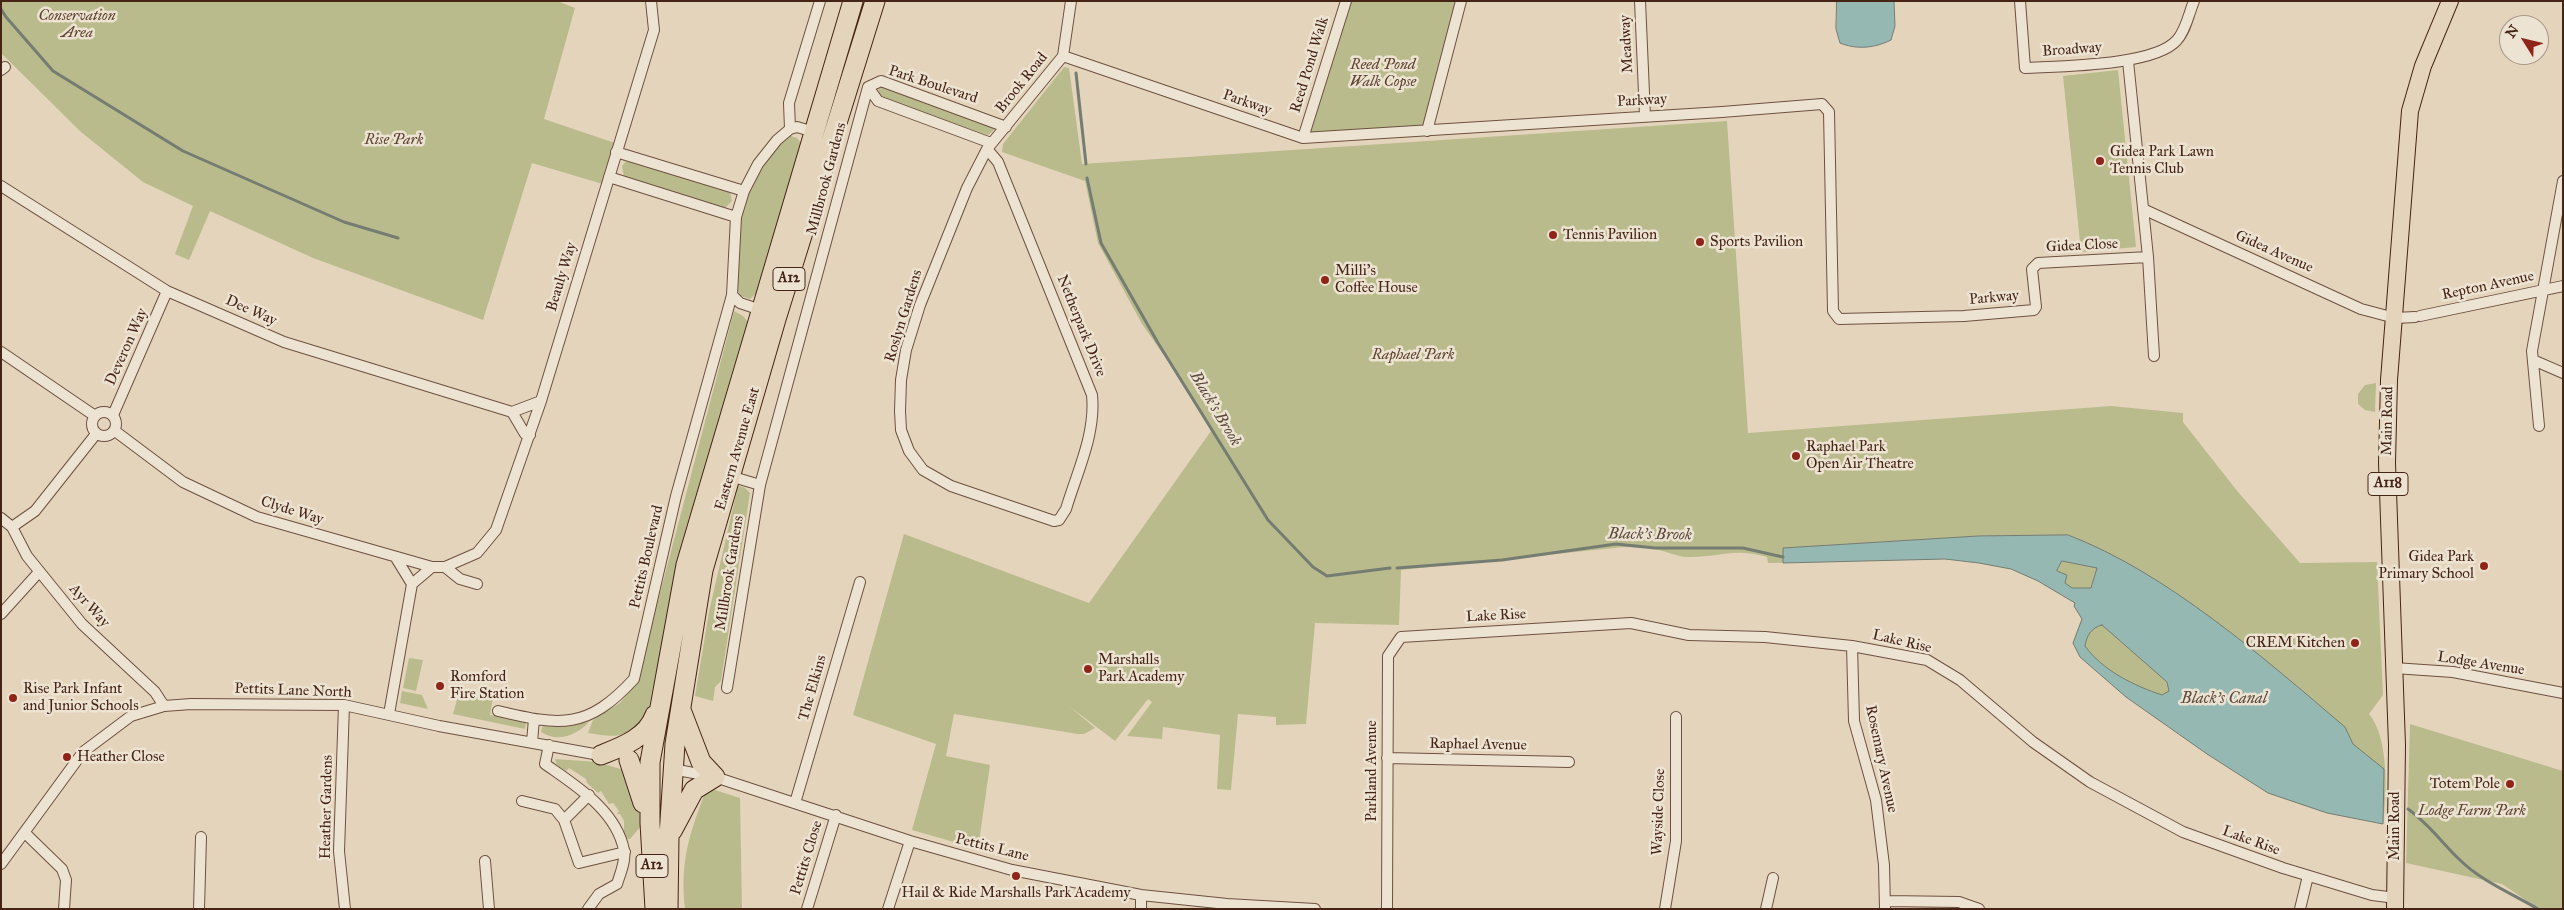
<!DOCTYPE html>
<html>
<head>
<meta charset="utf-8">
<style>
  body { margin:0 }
  #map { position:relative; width:2564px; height:910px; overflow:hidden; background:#e4d4bc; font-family:"IM FELL Great Primer",serif }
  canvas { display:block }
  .frame { position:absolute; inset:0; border:2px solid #462415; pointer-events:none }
  .north { position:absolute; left:2499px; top:15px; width:50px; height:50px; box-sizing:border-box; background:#ede3d3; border:1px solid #aa9787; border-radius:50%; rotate:306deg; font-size:14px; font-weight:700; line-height:20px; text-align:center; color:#462415 }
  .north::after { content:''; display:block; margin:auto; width:18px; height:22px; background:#8f2418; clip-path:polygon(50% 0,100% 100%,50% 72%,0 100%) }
</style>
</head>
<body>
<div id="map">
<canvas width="2564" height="910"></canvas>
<div class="frame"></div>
<div class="north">N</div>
</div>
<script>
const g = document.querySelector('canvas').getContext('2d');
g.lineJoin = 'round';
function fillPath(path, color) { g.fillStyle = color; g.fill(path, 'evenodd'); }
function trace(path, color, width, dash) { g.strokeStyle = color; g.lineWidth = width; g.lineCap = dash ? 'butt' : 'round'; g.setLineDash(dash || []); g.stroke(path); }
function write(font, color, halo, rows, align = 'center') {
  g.font = font + ' "IM FELL Great Primer",serif'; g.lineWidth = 5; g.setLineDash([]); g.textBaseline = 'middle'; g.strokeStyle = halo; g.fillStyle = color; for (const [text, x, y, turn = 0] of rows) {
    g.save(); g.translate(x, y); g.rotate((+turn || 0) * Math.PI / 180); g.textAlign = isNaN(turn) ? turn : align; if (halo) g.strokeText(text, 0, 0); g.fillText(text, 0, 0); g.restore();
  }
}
fillPath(new Path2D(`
  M1 1H557L575 8 544 119 618 144 606 185 532 163 483 320 313 258 210 211 189 260 175 254 193 206 143 182 81 132 1 53Z
  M1346 1H1461L1427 131 1303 138Z
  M1064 67 1069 68 1082 164 1727 121 1748 433 2111 406 2183 413V422L2238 492 2300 563 2377 562 2383 695 2369 714C2389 737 2387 795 2383 824L2327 813 2268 793 2207 754 2126 697 2080 657 2073 643 2082 619 2074 606 2075 603 2038 581 2011 569 1979 563 1945 559 1768 563 1767 557C1734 547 1718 558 1686 557 1675 556 1666 551 1655 549 1645 547 1634 548 1624 547L1401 570 1399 625 1315 623 1306 724 1276 725V717L1238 714 1231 790 1217 789 1220 735 1163 727 1162 739 1127 736 1152 702 1148 699 1115 741 1069 706 1095 728 1084 734H1078L954 714 946 756 990 765 978 849 912 830 936 744 853 715 904 534 1089 603 1211 431 1177 374 1142 324 1098 243 1085 181 1002 152 1003 144Z
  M2118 70 2136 247 2081 252 2063 76Z
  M882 86 992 124 994 130 988 135 881 98 878 95V90Z
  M788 135 797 138 802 144 759 291 750 299 741 296 736 288C737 267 735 242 739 222 747 188 766 161 788 135Z
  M633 161 730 192 732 201 725 208 629 179 624 177 622 166 625 162Z
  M734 311 743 316 748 322C707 449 675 580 648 711 631 739 618 738 588 733L593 720 621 702 637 681Z
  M2376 383 2375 412 2365 410 2358 404V394L2365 385Z
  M738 486 744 487 750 493 721 681 715 687 713 701 695 696 709 612Z
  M409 658 423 660 416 691 403 688Z
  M460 689 467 690 466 694 493 698 490 715 521 718 526 722 525 729 453 714Z
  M402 691 422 695 428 709 400 703Z
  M589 722C577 735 558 743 541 732L542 727C552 721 575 725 589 722Z
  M2410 724 2563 771V909H2539L2502 884 2406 863Z
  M555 759 597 762 624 770 633 784 642 825 630 839H624V821L620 814H617L619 811 613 803 609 804 601 791 598 793 587 783 586 779 569 768 566 771 557 765Z
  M715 790 740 798 742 909H685C680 865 688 838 703 798L706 792Z`), '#babb8c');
const water = new Path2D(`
  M1837 1H1894L1895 26 1891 40C1875 48 1857 50 1840 43L1836 29Z
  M2068 535C2166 572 2265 659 2345 727L2353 744 2384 769 2383 824 2327 813 2268 793 2207 754 2126 697 2080 657 2073 643 2082 619 2074 606 2075 603 2038 581 2011 569 1979 563 1945 559 1783 563V548L1978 536ZM2062 561 2097 568 2091 588H2072L2065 583 2067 575 2057 571ZM2102 625 2167 682 2169 691 2162 695C2135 686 2103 671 2085 646 2087 635 2091 628 2102 625Z`);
fillPath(water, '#95b8b2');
trace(water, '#757d73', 1);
trace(new Path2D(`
  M1 9 6 17 53 71 183 151 344 222 398 238
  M1076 73 1086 164
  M1087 178 1101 243 1158 343 1268 520 1313 567 1327 576 1390 568
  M1397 568 1502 560 1616 544 1655 548H1743L1783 557
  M2408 809C2429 824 2442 843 2460 860 2481 881 2513 894 2538 909`), '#757d73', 3);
const street = new Path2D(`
  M1640 1 1645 116
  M2020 1 2025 68C2060 66 2155 66 2177 40 2186 30 2189 13 2194 1
  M1063 56 1303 138 1722 112 1822 104 1829 112 1833 311 1839 319 1964 316 2034 310 2036 307 2032 269 2038 263 2148 257 2128 61
  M1 70 5 67
  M868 87 881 81 1006 127
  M868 87 878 101 991 143
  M790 129 797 127 814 132
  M1427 131 1461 1
  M1303 138 1346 1
  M987 149 998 162 1092 395C1096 434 1077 472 1066 509L1059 520 1054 521 951 486 923 470 909 451 901 430 900 411 901 380 906 350 920 305 967 188 987 149 1063 56 1071 1
  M616 152 744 191
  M609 177 736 217
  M1 186 167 291 284 342 512 412
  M2143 209 2361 309 2395 318 2415 317
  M2148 257 2154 356
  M732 295 740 303 761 310
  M2420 316 2563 286
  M1 352 95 416
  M2533 360 2563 373
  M92 424a12 12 0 1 1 24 0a12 12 0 1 1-24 0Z
  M113 415 167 291
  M2539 426 2532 351 2563 181
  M115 431 183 482 257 517 432 567H445L477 553 496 530 541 401 654 30 651 1
  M530 435 525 434 512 412 541 401
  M730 476 760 485
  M1 518 12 527 27 556 82 624 155 692 164 706
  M12 527 35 511 96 434
  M445 567 460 579 477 584
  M412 584 432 567
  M1 614 39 572
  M1852 646 1854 721 1876 800 1884 865 1885 909
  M2394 668 2453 672 2563 693
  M727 688 760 485 868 87
  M344 705 339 851 345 909
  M498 711C561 726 587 730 634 679L676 496 732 295 736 217 744 191 758 164 777 140 790 129 789 103 820 1
  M389 714 412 584 396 558
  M532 742 534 719
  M549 745 545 764C576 786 616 810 624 850 626 861 620 874 617 884L599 894 588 909
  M1387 758 1569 762
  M672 769 715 777 910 841 1012 870 1141 895 1227 904 1315 909
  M589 795 564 820 579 863 625 852
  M522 801 555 809 564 820
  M795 803 860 582
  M25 833 62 869 66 880 64 909
  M485 861 489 909
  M1 864 83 752 131 716 164 706 191 704 344 705 439 726 605 756
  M1886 901 1959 902 1979 909
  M199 909 201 837
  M807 909 836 815
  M888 909 910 841
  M1141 909V895
  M1387 909 1388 656 1401 637 1631 623 1689 635 1765 637 1852 646 1927 660 1960 680 2033 742 2090 782 2183 832 2283 868 2372 895 2396 898
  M1665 909 1676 841V717
  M1766 909 1773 878
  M2300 909 2308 876`);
const primary = new Path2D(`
  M2395 909 2397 745 2387 463 2389 380 2410 111 2423 66 2450 1`);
const highway = new Path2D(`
  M601 755C621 747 647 738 655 715
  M629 760 643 803
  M672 831 694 790 715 777 701 762 681 710
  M655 909 650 823V762L686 565 853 1
  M668 909 669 836 675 744 703 570 776 319 875 1`);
trace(street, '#6e503f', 12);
trace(primary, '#462415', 18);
trace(highway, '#462415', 21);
trace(street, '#ede3d3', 10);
trace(primary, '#e4d4bc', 16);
trace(highway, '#e4d4bc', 19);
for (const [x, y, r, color] of [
  [2100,161,5,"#8f2418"],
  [1553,235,5,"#8f2418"],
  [1700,242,5,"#8f2418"],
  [1325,280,5,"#8f2418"],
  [1796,456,5,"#8f2418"],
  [2484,566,5,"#8f2418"],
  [2355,643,5,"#8f2418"],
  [1088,669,5,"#8f2418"],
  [440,686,5,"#8f2418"],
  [13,698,5,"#8f2418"],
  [67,757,5,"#8f2418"],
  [2510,784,5,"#8f2418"],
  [1016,876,5,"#8f2418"]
]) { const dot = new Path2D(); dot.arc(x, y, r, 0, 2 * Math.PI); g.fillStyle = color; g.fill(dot); trace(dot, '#ede3d3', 2); }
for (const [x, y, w] of [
  [789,279,32],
  [2388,484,40],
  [652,866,32]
]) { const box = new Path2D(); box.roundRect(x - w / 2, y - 11.5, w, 23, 4); g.fillStyle = '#ede3d3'; g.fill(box); trace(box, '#462415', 1); }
write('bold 14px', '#462415', null, [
  ["A12",789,279],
  ["A118",2388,484],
  ["A12",652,866]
]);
write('italic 15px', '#5d422d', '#ede3d3', [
  ["Conservation",77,16],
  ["Area",77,33],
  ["Reed Pond",1383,65],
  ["Walk Copse",1383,82],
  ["Rise Park",394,140],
  ["Raphael Park",1413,355],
  ["Lodge Farm Park",2472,811]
]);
write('15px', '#462415', '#ede3d3', [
  ["Meadway",1627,44,-93],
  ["Broadway",2072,50,-4],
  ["Reed Pond Walk",1310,65,-73],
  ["Brook Road",1022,83,-51],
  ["Park Boulevard",933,85,18],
  ["Parkway",1642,101,-3],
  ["Parkway",1247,103,19],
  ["Millbrook Gardens",827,179,-75],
  ["Gidea Close",2082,246,-3],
  ["Gidea Avenue",2274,252,24],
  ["Beauly Way",562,277,-73],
  ["Repton Avenue",2488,286,-12],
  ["Parkway",1994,298,-5],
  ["Dee Way",251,311,24],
  ["Roslyn Gardens",904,316,-73],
  ["Netherpark Drive",1081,326,68],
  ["Deveron Way",127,347,-66],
  ["Main Road",2388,421,-89],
  ["Eastern Avenue East",738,449,-74],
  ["Clyde Way",292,511,17],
  ["Pettits Boulevard",647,557,-77],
  ["Millbrook Gardens",730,573,-81],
  ["Ayr Way",89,606,48],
  ["Lake Rise",1496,616,-3],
  ["Lake Rise",1902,642,13],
  ["Lodge Avenue",2481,664,9],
  ["The Elkins",813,688,-74],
  ["Pettits Lane North",293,691,2],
  ["Raphael Avenue",1478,745,1],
  ["Rosemary Avenue",1881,759,78],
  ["Parkland Avenue",1372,771,-90],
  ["Heather Gardens",327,807,-89],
  ["Wayside Close",1659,812,-88],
  ["Main Road",2395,826,-90],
  ["Lake Rise",2251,841,20],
  ["Pettits Lane",992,848,14],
  ["Pettits Close",807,858,-73]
]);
write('15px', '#462415', '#ede3d3', [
  ["Gidea Park Lawn",2110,152],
  ["Tennis Club",2110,169],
  ["Tennis Pavilion",1563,235],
  ["Sports Pavilion",1710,242],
  ["Milli's",1335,271],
  ["Coffee House",1335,288],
  ["Raphael Park",1806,447],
  ["Open Air Theatre",1806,464],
  ["Gidea Park",2474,557,"right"],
  ["Primary School",2474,574,"right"],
  ["CREM Kitchen",2345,643,"right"],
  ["Marshalls",1098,660],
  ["Park Academy",1098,677],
  ["Romford",450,677],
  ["Fire Station",450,694],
  ["Rise Park Infant",23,689],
  ["and Junior Schools",23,706],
  ["Heather Close",77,757],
  ["Totem Pole",2500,784,"right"],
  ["Hail & Ride Marshalls Park Academy",1016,893,"center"]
], 'left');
write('italic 16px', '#5a493c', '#ede3d3', [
  ["Black's Brook",1215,409,59],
  ["Black's Brook",1650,535,1],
  ["Black's Canal",2224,699]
]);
</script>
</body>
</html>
